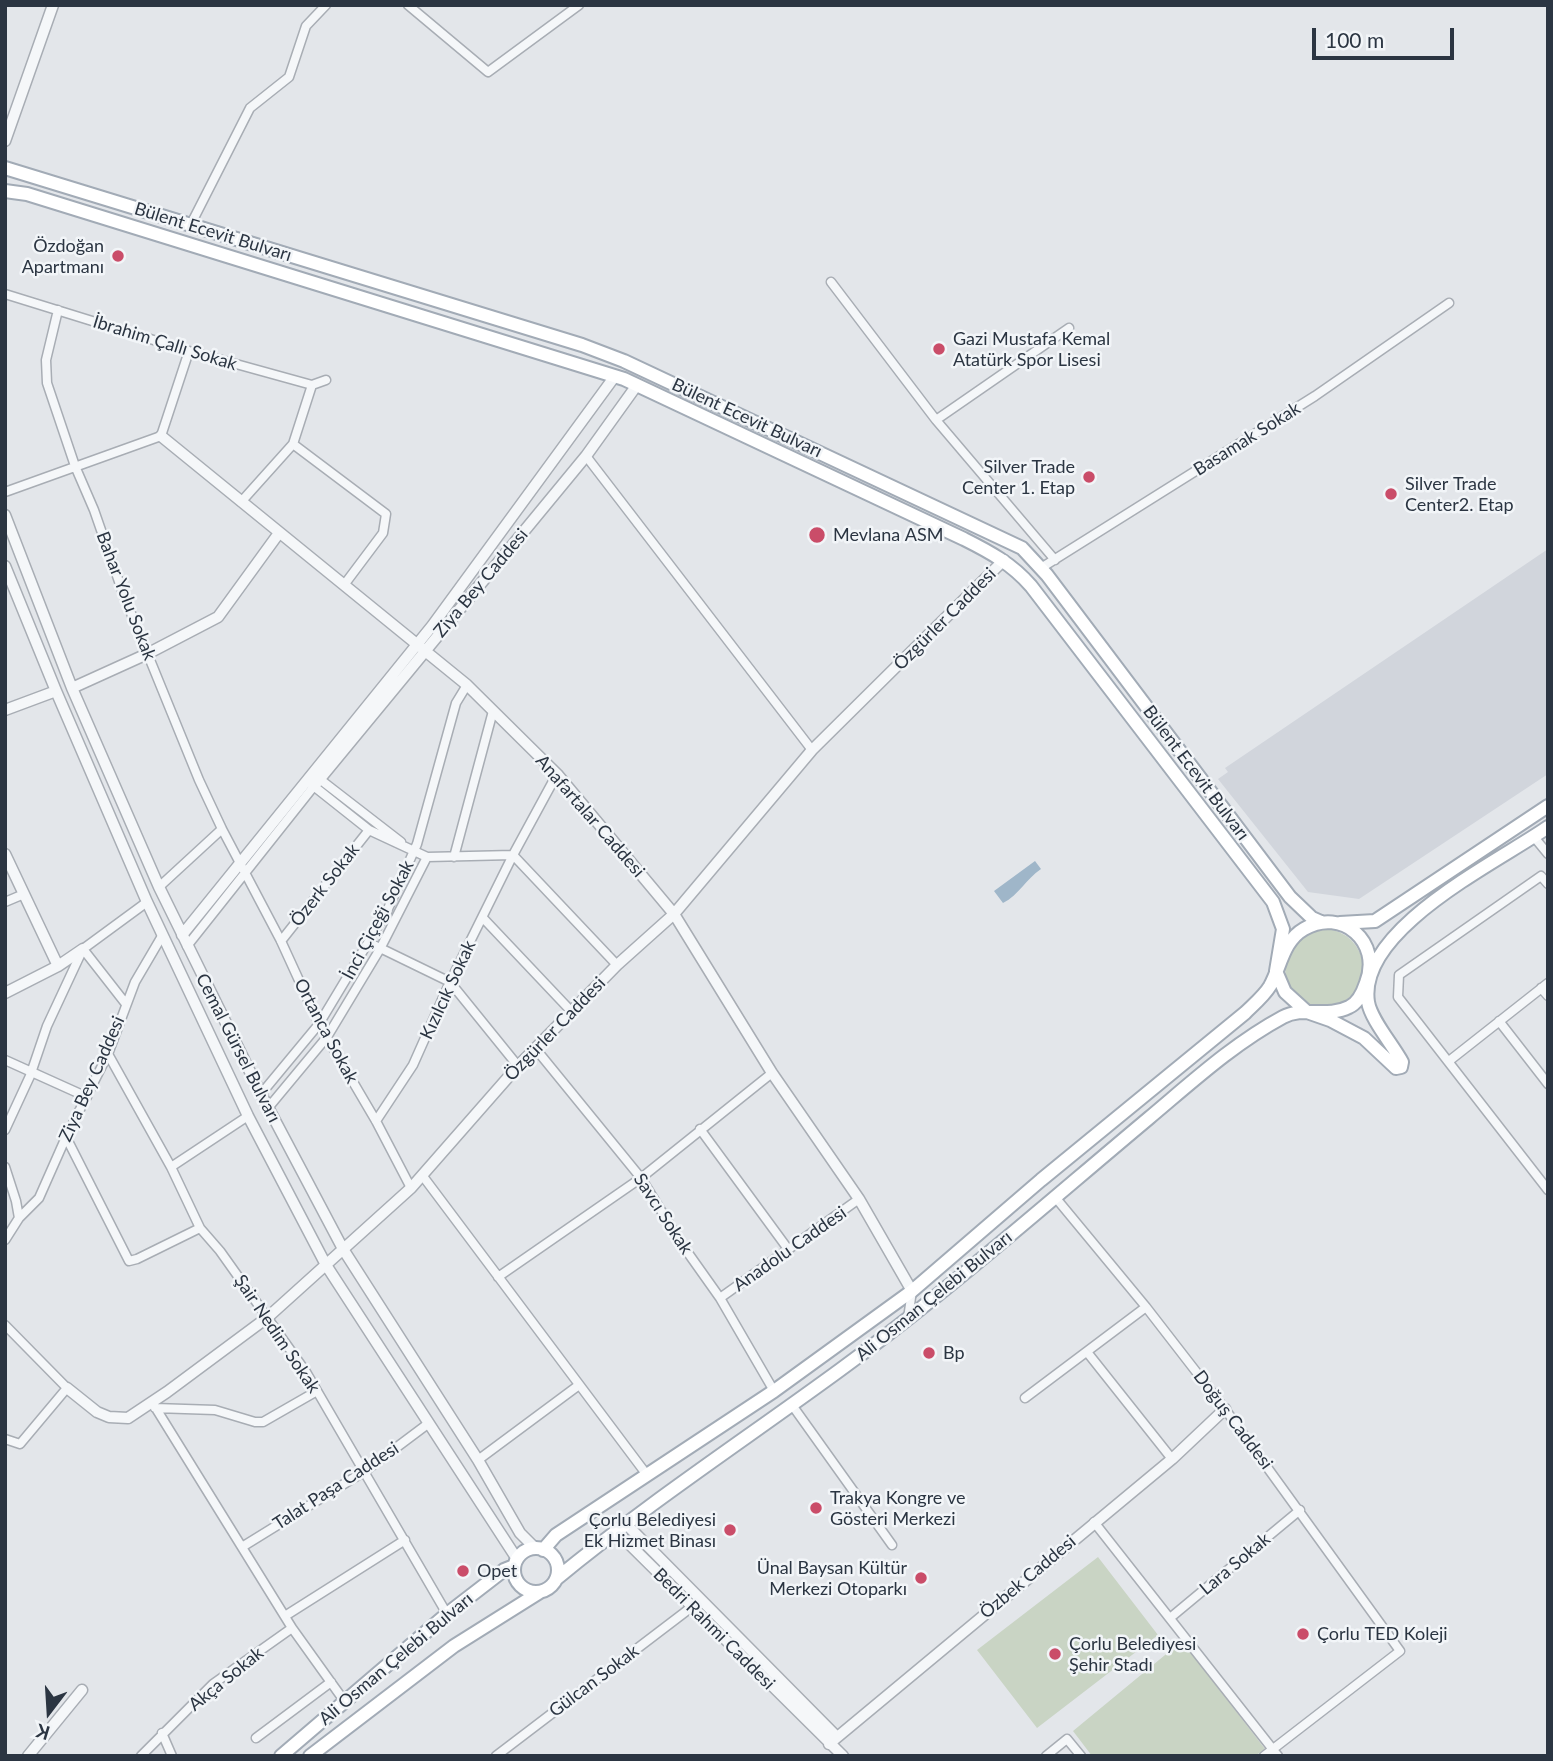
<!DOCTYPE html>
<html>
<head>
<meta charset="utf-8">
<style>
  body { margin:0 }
  #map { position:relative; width:1553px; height:1761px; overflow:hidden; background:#e3e6ea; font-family:Lato,sans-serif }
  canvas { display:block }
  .frame { position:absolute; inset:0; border:7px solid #2b3542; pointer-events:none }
  .north { position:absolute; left:14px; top:1677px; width:70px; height:70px; -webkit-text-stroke:5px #f2f5f8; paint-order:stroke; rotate:197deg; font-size:19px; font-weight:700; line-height:28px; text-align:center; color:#2b3542 }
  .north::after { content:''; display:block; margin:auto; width:24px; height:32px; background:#2b3542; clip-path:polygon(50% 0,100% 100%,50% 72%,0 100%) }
  .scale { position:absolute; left:1312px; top:28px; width:142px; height:32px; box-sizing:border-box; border:4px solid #2b3542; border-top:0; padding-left:9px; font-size:21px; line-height:24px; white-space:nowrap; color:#2b3542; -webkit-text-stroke:5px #f2f5f8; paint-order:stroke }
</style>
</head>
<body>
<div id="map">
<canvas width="1553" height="1761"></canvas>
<div class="frame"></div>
<div class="north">K</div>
<div class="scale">100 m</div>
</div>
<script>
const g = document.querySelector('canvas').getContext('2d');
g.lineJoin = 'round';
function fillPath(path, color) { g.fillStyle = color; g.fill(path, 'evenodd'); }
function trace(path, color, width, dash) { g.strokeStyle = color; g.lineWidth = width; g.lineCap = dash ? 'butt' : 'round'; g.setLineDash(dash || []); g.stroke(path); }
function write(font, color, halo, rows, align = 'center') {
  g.font = font + ' Lato,sans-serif'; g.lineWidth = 5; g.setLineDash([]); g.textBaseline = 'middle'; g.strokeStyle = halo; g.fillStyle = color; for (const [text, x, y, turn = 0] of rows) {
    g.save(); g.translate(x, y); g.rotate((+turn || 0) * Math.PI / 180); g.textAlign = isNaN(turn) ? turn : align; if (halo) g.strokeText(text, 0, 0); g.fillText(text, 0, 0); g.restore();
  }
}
fillPath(new Path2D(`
  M1548 549V774L1359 899 1308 892 1218 779 1228 772 1225 768Z`), '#d1d5dc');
fillPath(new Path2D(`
  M1285 968a39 39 0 1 1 78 0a39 39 0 1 1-78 0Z
  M1098 1557 1158 1635 1037 1728 977 1650Z
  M1182 1641 1265 1749 1255 1756H1092L1073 1731Z`), '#c9d4c4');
fillPath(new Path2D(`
  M1035 861 1041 869C1026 879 1019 895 1003 903L994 891Z`), '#9fb6c9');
const minor = new Path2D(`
  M408 5 488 72 579 5
  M190 226 250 108 289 77 306 26 326 5
  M831 282 936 420 1069 328
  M5 294 189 351 312 385 326 380
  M58 310 46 360 47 383 75 466 94 510 124 596 199 780 222 829 281 941 319 1024 376 1121 411 1188
  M936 420 1055 560
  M293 444 386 514 383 533 344 585
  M586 456 812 750
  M5 492 161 436 189 351
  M241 502 293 444 312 385
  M1041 568 1315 396 1449 303
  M317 777 401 842
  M311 784 369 830 427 857 513 855
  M1534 837 1548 854
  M513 855 617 965
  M454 857 493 711
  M1548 884 1541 876 1399 975 1398 997 1548 1190
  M159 887 222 829
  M5 902 24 894
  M483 918 571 1011
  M281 941 369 830
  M187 946 314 786
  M376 946 450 982 518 1066
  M1541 988 1548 996
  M126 1004 83 949 147 902
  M1499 1021 1548 1084
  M535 1048 641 1178 681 1243 720 1298 774 1391
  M108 1054 171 1167 200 1228 220 1251 306 1372 447 1614
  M5 1060 87 1097
  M1449 1061 1548 983
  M261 1094 319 1024 387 911 417 844 456 703 467 685
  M268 1108 327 1037 380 949 427 857
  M376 1121 413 1065 450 982 513 855 557 774
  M700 1129 788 1249
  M5 1130 30 1076 47 1026 82 951
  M66 1137 129 1261 137 1259 200 1228
  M5 1167 16 1201 19 1218 5 1240
  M171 1167 248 1116
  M422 1175 647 1475
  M1055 1197 1146 1307 1225 1409 1400 1651 1264 1756
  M19 1218 39 1198 66 1137 108 1054 135 982 162 936
  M498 1277 641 1178 772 1073
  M720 1298 859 1199
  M908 1318 912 1291
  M5 1325 67 1388 20 1444 5 1439
  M1087 1352 1172 1459
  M1025 1398 1146 1307
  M152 1402 292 1628 345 1702
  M792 1405 892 1545
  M155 1408 215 1410 255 1422H263L317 1391
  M478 1460 579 1385
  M1094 1522 1278 1756
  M242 1547 365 1471 429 1423
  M285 1616 405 1540
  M1170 1618 1300 1510
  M162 1733 172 1756
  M256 1738 331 1682
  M141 1756 213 1684 292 1628
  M496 1756 693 1606
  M1046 1756 1067 1739 1081 1756`);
const tertiary = new Path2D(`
  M5 141 53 5
  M161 436 467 685 557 774 674 914 772 1073 859 1199 912 1291
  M5 515 72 688 159 887 261 1094 343 1249 478 1460 520 1533 535 1548
  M5 566 56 691 147 902 248 1116 326 1265 517 1559
  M72 688 147 654 218 617 279 533
  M5 710 56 691
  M314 786 586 456 637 385
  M5 854 58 966
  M182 935 432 626 615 376
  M5 993 58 966 83 949
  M67 1388 97 1412 109 1417 128 1418 167 1392 268 1317 411 1188 518 1066 617 965 674 914 812 750 1004 560
  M625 1523 837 1737
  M615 1530 843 1756
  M829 1744 1172 1459 1225 1409
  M28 1756 82 1690`);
const primary = new Path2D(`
  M5 168 582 345 624 361 1022 548 1047 575 1290 897 1312 918 1321 922
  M5 191 27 194 624 379 964 539C990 552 1012 564 1031 586L1273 902 1283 929 1276 971 1285 992 1307 1012 1330 1020 1364 1038 1396 1068 1401 1067 1402 1062C1393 1045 1371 1020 1368 1002 1357 929 1498 862 1548 827
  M1340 923 1375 921 1548 806
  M514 1570a22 22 0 1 1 44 0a22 22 0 1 1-44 0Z
  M543 1550 556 1535 774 1391 912 1291 1041 1180 1245 1013C1253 1005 1264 996 1270 986 1281 966 1283 941 1304 929 1342 907 1382 942 1366 983 1363 992 1358 1003 1349 1007 1327 1018 1303 1006 1283 1017 1233 1044 1192 1082 1149 1118 1076 1179 1004 1242 930 1301 809 1399 676 1480 556 1579
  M281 1756 447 1614 504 1570 514 1566
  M310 1756 454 1646 540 1592`);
trace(minor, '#a8adb4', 11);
trace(tertiary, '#a8adb4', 13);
trace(primary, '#a2abb6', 16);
trace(minor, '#f5f7f9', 8);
trace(tertiary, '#f5f7f9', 10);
trace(primary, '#fff', 12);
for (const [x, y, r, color] of [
  [118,256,7,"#ca4d69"],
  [939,349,7,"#ca4d69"],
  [1089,477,7,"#ca4d69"],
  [1391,494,7,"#ca4d69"],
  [817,535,9,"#ca4d69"],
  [929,1353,7,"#ca4d69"],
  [816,1508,7,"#ca4d69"],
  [730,1530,7,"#ca4d69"],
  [463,1571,7,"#ca4d69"],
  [921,1578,7,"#ca4d69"],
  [1303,1634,7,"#ca4d69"],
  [1055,1654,7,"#ca4d69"]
]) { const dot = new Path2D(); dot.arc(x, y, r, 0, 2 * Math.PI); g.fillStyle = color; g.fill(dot); trace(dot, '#f2f5f8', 2.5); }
write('18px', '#2b3542', '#f2f5f8', [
  ["Bülent Ecevit Bulvarı",213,232,17],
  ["İbrahim Çallı Sokak",165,343,17],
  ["Bülent Ecevit Bulvarı",747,418,25],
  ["Basamak Sokak",1247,439,-32],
  ["Ziya Bey Caddesi",481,583,-50],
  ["Bahar Yolu Sokak",126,596,69],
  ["Özgürler Caddesi",945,619,-45],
  ["Bülent Ecevit Bulvarı",1196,773,53],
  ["Anafartalar Caddesi",590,816,49],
  ["Özerk Sokak",325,885,-52],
  ["İnci Çiçeği Sokak",378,920,-62],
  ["Kızılcık Sokak",448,990,-65],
  ["Özgürler Caddesi",555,1029,-46],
  ["Ortanca Sokak",326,1031,62],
  ["Cemal Gürsel Bulvarı",238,1048,63],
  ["Ziya Bey Caddesi",92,1079,-66],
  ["Savcı Sokak",663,1214,57],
  ["Anadolu Caddesi",790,1249,-35],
  ["Ali Osman Çelebi Bulvarı",934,1296,-39],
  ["Şair Nedim Sokak",277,1334,56],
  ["Doğuş Caddesi",1233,1420,53],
  ["Talat Paşa Caddesi",336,1486,-33],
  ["Lara Sokak",1235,1564,-40],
  ["Özbek Caddesi",1028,1577,-40],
  ["Bedri Rahmi Caddesi",714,1629,45],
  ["Ali Osman Çelebi Bulvarı",396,1659,-40],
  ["Akça Sokak",226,1679,-39],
  ["Gülcan Sokak",594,1681,-37]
]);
write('18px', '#2b3542', '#f2f5f8', [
  ["Özdoğan",104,246,"right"],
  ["Apartmanı",104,267,"right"],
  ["Gazi Mustafa Kemal",953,339],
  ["Atatürk Spor Lisesi",953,360],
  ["Silver Trade",1075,467,"right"],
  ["Center 1. Etap",1075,488,"right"],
  ["Silver Trade",1405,484],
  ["Center2. Etap",1405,505],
  ["Mevlana ASM",833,535],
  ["Bp",943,1353],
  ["Trakya Kongre ve",830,1498],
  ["Gösteri Merkezi",830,1519],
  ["Çorlu Belediyesi",716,1520,"right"],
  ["Ek Hizmet Binası",716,1541,"right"],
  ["Ünal Baysan Kültür",907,1568,"right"],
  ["Merkezi Otoparkı",907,1589,"right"],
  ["Opet",477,1571],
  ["Çorlu TED Koleji",1317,1634],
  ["Çorlu Belediyesi",1069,1644],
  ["Şehir Stadı",1069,1665]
], 'left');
</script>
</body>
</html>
